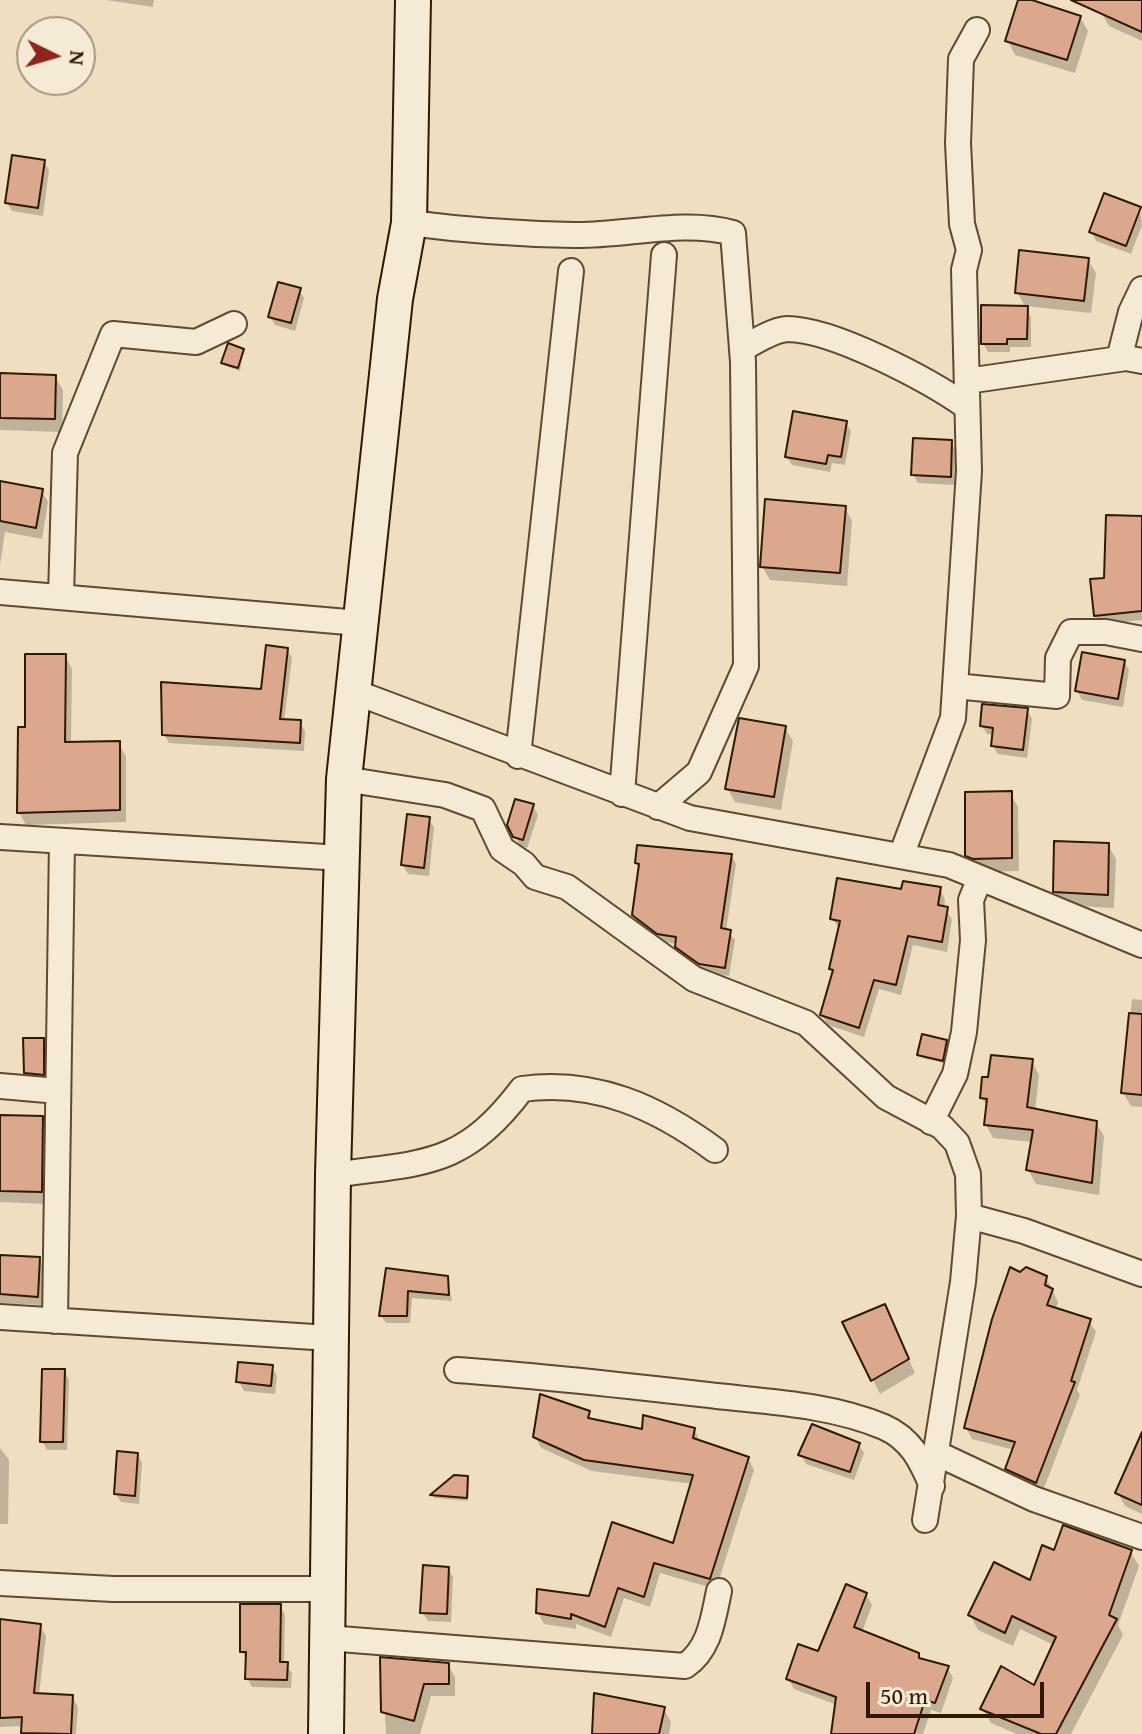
<!DOCTYPE html>
<html>
<head>
<meta charset="utf-8">
<style>
  body { margin:0 }
  #map { position:relative; width:1142px; height:1734px; overflow:hidden; background:#efdfc0; font-family:"Gentium Book Plus",serif }
  canvas { display:block }
  .north { position:absolute; left:16px; top:16px; width:80px; height:80px; box-sizing:border-box; background:#f5ead6; border:2px solid #a69680; border-radius:50%; rotate:95deg; font-size:22px; font-weight:700; line-height:32px; text-align:center; color:#2f1900 }
  .north::after { content:''; display:block; margin:auto; width:28px; height:36px; background:#8f2418; clip-path:polygon(50% 0,100% 100%,50% 72%,0 100%) }
  .scale { position:absolute; left:866px; top:1682px; width:178px; height:36px; box-sizing:border-box; border:4px solid #2f1900; border-top:0; padding-left:10px; font-size:24px; line-height:28px; white-space:nowrap; color:#2f1900; -webkit-text-stroke:6px #f5ead6; paint-order:stroke }
</style>
</head>
<body>
<div id="map">
<canvas width="1142" height="1734"></canvas>
<div class="north">N</div>
<div class="scale">50 m</div>
</div>
<script>
const g = document.querySelector('canvas').getContext('2d');
g.lineJoin = 'round';
function fillPath(path, color) { g.fillStyle = color; g.fill(path, 'evenodd'); }
function trace(path, color, width, dash) { g.strokeStyle = color; g.lineWidth = width; g.lineCap = dash ? 'butt' : 'round'; g.setLineDash(dash || []); g.stroke(path); }
fillPath(new Path2D(`
  M106 0H154L153 7Z
  M1020 0 1080 17 1088 31 1075 73 1015 55 1008 41Z
  M1107 0H1142V41L1109 26 1101 12Z
  M44 162 49 170 43 216 12 211 7 203Z
  M1140 209 1142 225 1131 254 1096 241 1091 232Z
  M1088 260 1096 273 1091 313 1025 306 1031 317V347H1010V352H988L983 343 1026 308 1017 292Z
  M299 290 304 298 295 331 275 325 270 317Z
  M243 350 240 371 225 366 223 363Z
  M0 375 55 377 63 390 62 432 0 430Z
  M846 423 851 431 845 465 832 463 830 472 792 465 787 457Z
  M951 442 956 451 955 485 918 483 913 474Z
  M0 483 41 490 48 502 42 539 5 532 0 565Z
  M845 508 852 521 847 586 770 580 762 566Z
  M1142 518V620L1101 624 1096 616 1105 580Z
  M287 649 292 658 284 721 300 722 305 731 304 751 169 743 164 734 262 691Z
  M65 656 72 669 71 744 118 743 126 756V822L26 825 19 812 27 729Z
  M1124 661 1129 670 1123 707 1082 700 1077 691Z
  M1027 710 1032 719 1027 758 998 754 993 746 994 735 987 734 982 726Z
  M785 728 793 741 781 810 735 802 727 788Z
  M1010 793 1018 807 1019 871 982 872 975 869 967 855Z
  M533 806 538 815 527 848 520 846 515 836Z
  M428 819 434 827 429 876 408 874 403 865Z
  M1108 845 1116 859 1114 908 1062 905 1055 891Z
  M731 855 736 864 726 931 735 940 729 976 705 972 682 955 677 944 664 942 639 924 634 915 640 868 637 863Z
  M940 889 945 900 944 908 952 919 947 952 913 945 901 995 879 989 864 1037 828 1025 822 1015 834 974 831 969 840 929 832 919 903 891Z
  M1132 999 1142 1000V1107L1131 1106 1123 1093Z
  M43 1040 48 1048V1083L31 1081 26 1072Z
  M946 1041 944 1063 922 1058 920 1055Z
  M1032 1061 1039 1075 1035 1111 1096 1123 1104 1136 1099 1195 1036 1184 1028 1170 1033 1142 993 1138 986 1125 988 1108 982 1098Z
  M42 1118 49 1131 48 1204 0 1202V1128Z
  M0 1256 39 1259 44 1268 42 1305 0 1303Z
  M387 1270 447 1278 452 1301 412 1298 410 1323H386L381 1316Z
  M1021 1274 1046 1277 1058 1302 1055 1310 1089 1321 1096 1332 1077 1390 1080 1395 1042 1493 1013 1480 1007 1468 1014 1450 972 1439 966 1428Z
  M891 1320 915 1373 880 1394 845 1323Z
  M272 1367 277 1376 275 1394 244 1391 239 1382Z
  M64 1371 69 1380 67 1450H47L42 1441Z
  M588 1413 593 1421 643 1431 694 1429 700 1441 748 1458 754 1470 716 1589 660 1573 650 1607 624 1598 611 1637 576 1624V1629L544 1624 538 1613 590 1598 674 1545 693 1484 592 1471 541 1448 535 1436Z
  M1142 1437V1514L1125 1506 1118 1493Z
  M858 1444 864 1453 854 1480 806 1464 801 1455Z
  M0 1448 9 1460 8 1524H0Z
  M137 1454 142 1463 139 1504 121 1502 116 1494Z
  M454 1477 467 1478 469 1482 468 1501 434 1498 433 1495Z
  M1130 1551 1139 1566 1118 1625 1123 1635 1071 1734H1017L991 1723 982 1708 1035 1687 1054 1645 1020 1629 1013 1646 978 1630 970 1615 1031 1583 1055 1552Z
  M448 1569 453 1577 451 1622 428 1621 422 1612Z
  M866 1594 872 1605 862 1632 917 1654 921 1660 947 1667 953 1678 941 1713 931 1710 923 1734H833L837 1705 794 1689 788 1678 819 1654Z
  M280 1606 285 1615 284 1664 292 1673 291 1688 252 1687 247 1678V1661L242 1651Z
  M0 1621 40 1626 46 1636 39 1695 72 1697 78 1707 76 1734H24L23 1726 0 1727Z
  M382 1659 448 1665 455 1677V1696H431L420 1734H386Z
  M663 1708 671 1722 669 1734H594Z`), '#0003');
const building = new Path2D(`
  M1018 0H1032L1081 16 1067 60 1005 41Z
  M1071 0H1142V32Z
  M12 155 45 160 38 208 5 203Z
  M1104 193 1141 207 1126 246 1089 232Z
  M1019 250 1089 258 1084 301 1015 293Z
  M278 282 301 288 291 323 268 317Z
  M981 305 1028 306 1027 339H1007V344H981Z
  M228 343 244 349 238 368 221 363Z
  M0 373 56 375 55 419 0 418Z
  M793 411 847 421 841 457 828 455 826 464 785 457Z
  M913 438 952 440 951 477 911 475Z
  M0 481 43 489 36 528 0 521Z
  M765 499 846 506 840 573 760 567Z
  M1106 515 1142 516V611L1094 616 1090 579 1104 578Z
  M266 645 288 648 280 719 301 720 300 743 162 735 161 682 261 689Z
  M1082 652 1125 660 1118 699 1075 691Z
  M25 654H66L65 742 120 741V810L17 813 18 727H25Z
  M982 704 1028 708 1023 750 991 746 993 728 980 726Z
  M739 718 786 726 774 797 725 789Z
  M1012 791V858L973 859 965 856V792Z
  M515 799 534 804 523 840 513 837 507 825Z
  M407 814 430 817 424 868 401 865Z
  M1054 841 1109 843 1108 895 1053 892Z
  M637 845 732 854 721 928 731 930 725 968 699 964 675 947 676 937 657 934 632 915 639 864 635 863Z
  M837 878 901 889 903 881 941 887 938 905 948 907 942 942 908 936 896 985 874 980 859 1028 820 1015 833 970 829 969 840 921 830 919Z
  M1129 1013 1142 1014V1095L1121 1093Z
  M922 1034 947 1040 943 1061 917 1055Z
  M23 1038H44V1075L24 1073Z
  M991 1055 1033 1059 1027 1107 1097 1121 1092 1183 1026 1170 1033 1130 984 1125 987 1099 980 1098 982 1077H988Z
  M0 1115 43 1116 42 1192 0 1191Z
  M0 1255 40 1257 38 1297 0 1294Z
  M1010 1267 1020 1272 1026 1267 1047 1276 1045 1285 1053 1289 1047 1305 1091 1319 1071 1381 1075 1382 1036 1483 1005 1469 1015 1442 964 1428 992 1319Z
  M386 1268 448 1276 449 1295 408 1291 407 1316H379Z
  M885 1304 909 1359 871 1381 842 1322Z
  M238 1362 273 1365 271 1386 236 1382Z
  M42 1369H65L63 1442H40Z
  M540 1394 590 1411 588 1418 642 1429 643 1415 695 1428 693 1438 749 1457 710 1579 654 1563 644 1597 618 1588 605 1627 571 1614V1619L536 1613 537 1589 589 1596 612 1522 673 1543 693 1475 584 1460 533 1437Z
  M812 1424 860 1443 850 1472 798 1455Z
  M1142 1432V1505L1115 1493Z
  M117 1451 138 1453 135 1496 114 1494Z
  M454 1475 468 1476 467 1498 430 1495Z
  M1063 1525 1132 1550 1109 1615 1117 1619 1056 1734H1041L980 1709 1001 1666 1034 1685 1056 1637 1012 1616 1005 1633 968 1615 994 1562 1030 1580 1042 1545 1054 1550Z
  M423 1565 449 1567 447 1614 420 1613Z
  M846 1584 867 1593 854 1627 919 1653V1658L949 1666 935 1703 925 1700 914 1734H831L836 1697 786 1679 798 1644 818 1651Z
  M240 1604H281L280 1662H288L287 1680 245 1679 246 1652H240Z
  M0 1619 41 1624 34 1693 73 1695 71 1734 21 1733 22 1717 0 1718Z
  M380 1657 449 1663V1684H424L414 1721 381 1712Z
  M594 1693 665 1707 659 1734H592Z`);
fillPath(building, '#dba78d');
trace(building, '#2f1900', 2);
const street = new Path2D(`
  M409 223C463 230 519 234 574 235 626 236 683 219 733 233L743 362 746 666 699 772 658 807
  M742 349C754 342 773 330 787 329 833 329 929 380 967 407
  M1119 359 1131 312 1142 289
  M967 381 1126 358 1142 361
  M0 592 359 623
  M61 597 65 453 113 334 196 342 234 324
  M955 686 1057 696 1058 658 1071 632H1106L1142 639
  M352 691 690 818 949 865 1142 945
  M518 756 571 271
  M344 779 445 795 483 809 502 849 524 864 535 877 567 887 694 979 806 1023 886 1097 942 1127 957 1143 968 1174 969 1216 963 1282 925 1520
  M622 794 664 255
  M0 837 342 858
  M901 856 953 718 969 471 964 270 969 250 962 224 958 143 961 59 977 30
  M0 1086 58 1091
  M931 1122 955 1074 964 1032 973 940 971 900 980 878
  M333 1175C424 1162 462 1168 522 1089 595 1079 657 1107 715 1150
  M969 1216 1024 1231 1142 1274
  M0 1317 330 1338
  M55 1321 62 841
  M457 1370C544 1376 630 1386 717 1396 772 1402 832 1405 884 1427 911 1439 921 1460 932 1486
  M938 1454 1034 1499 1142 1537
  M0 1583 113 1589H327
  M327 1638 685 1666C710 1649 713 1619 719 1591`);
const secondary = new Path2D(`
  M326 1734 333 1175 344 779 395 299 409 223 413 0`);
trace(street, '#5f4a30', 28);
trace(secondary, '#2f1900', 38);
trace(street, '#f5ead6', 24);
trace(secondary, '#f5ead6', 34);
</script>
</body>
</html>
